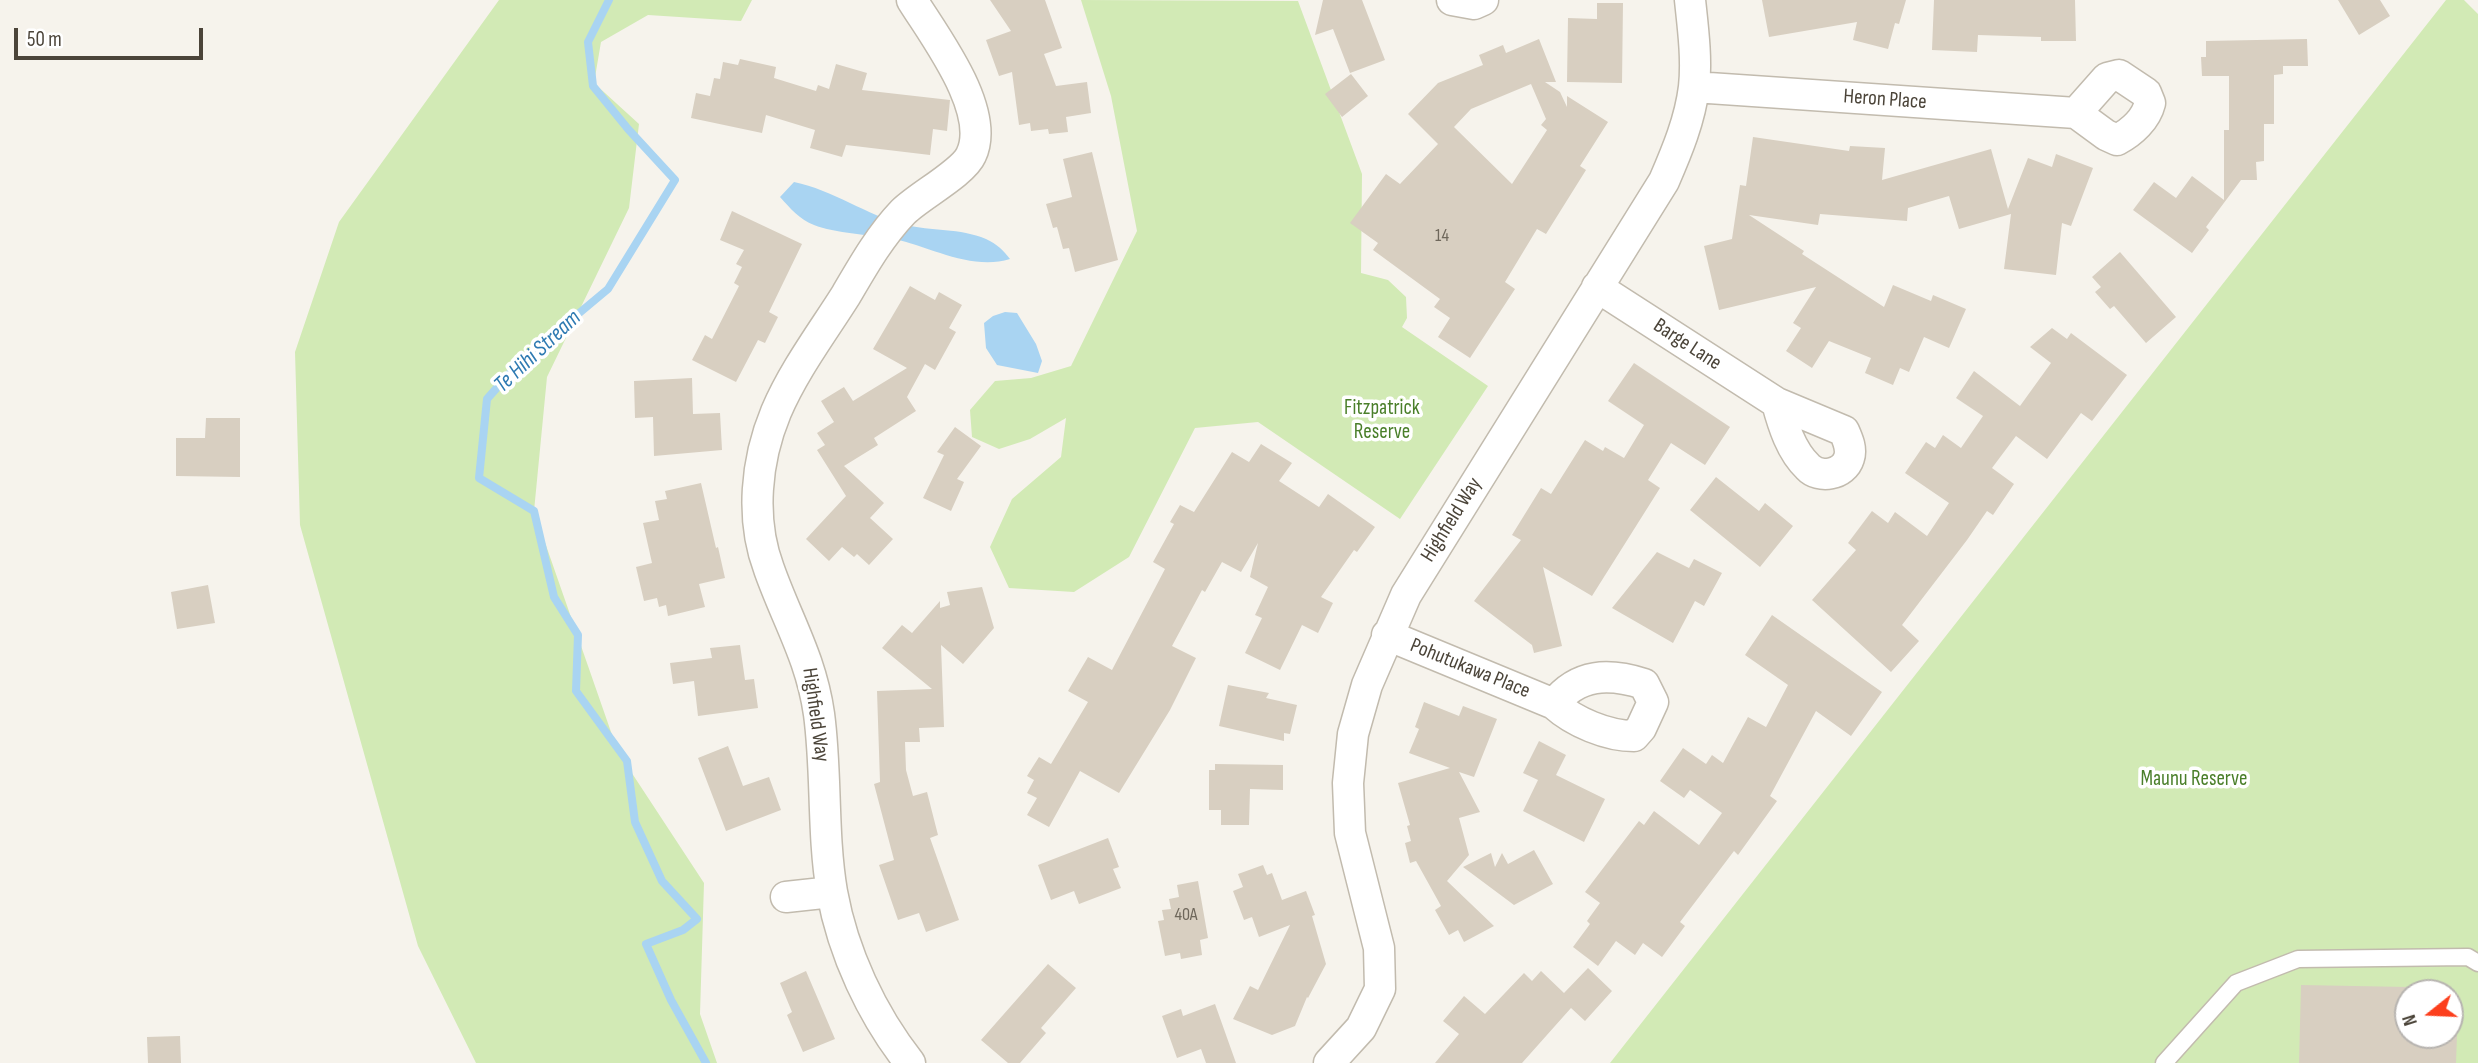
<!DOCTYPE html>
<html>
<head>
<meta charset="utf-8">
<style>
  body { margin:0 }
  #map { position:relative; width:2478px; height:1063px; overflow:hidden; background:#f6f3ec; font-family:"Sofia Sans Condensed",sans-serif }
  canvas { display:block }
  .north { position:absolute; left:2394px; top:979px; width:70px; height:70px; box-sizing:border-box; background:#fff; border:2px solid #b7b4b0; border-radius:50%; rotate:252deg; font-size:19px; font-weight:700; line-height:28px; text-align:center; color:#4b4439 }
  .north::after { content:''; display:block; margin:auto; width:24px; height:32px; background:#fc3f1d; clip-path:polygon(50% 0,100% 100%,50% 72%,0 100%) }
  .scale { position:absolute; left:14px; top:28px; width:189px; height:32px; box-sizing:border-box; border:4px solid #4b4439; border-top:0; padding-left:9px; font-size:21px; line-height:24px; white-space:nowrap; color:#4b4439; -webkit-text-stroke:5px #fff; paint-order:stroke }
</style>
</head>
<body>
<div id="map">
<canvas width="2478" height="1063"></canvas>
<div class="north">N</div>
<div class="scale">50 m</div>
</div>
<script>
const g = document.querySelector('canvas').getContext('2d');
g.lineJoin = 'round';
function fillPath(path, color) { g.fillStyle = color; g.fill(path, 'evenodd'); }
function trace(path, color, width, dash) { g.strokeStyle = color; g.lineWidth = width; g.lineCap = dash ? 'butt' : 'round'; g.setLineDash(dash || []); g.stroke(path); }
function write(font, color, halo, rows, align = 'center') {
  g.font = font + ' "Sofia Sans Condensed",sans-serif'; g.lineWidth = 7; g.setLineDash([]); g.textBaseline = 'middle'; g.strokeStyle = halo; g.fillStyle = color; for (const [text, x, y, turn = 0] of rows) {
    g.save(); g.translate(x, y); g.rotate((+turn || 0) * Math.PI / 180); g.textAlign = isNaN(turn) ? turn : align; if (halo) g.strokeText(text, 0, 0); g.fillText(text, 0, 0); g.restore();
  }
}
fillPath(new Path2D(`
  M499 0H752L741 21 648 15 601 42 594 83 639 124 629 208 547 377 534 511 618 752 704 883 700 1014 717 1063H476L418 946 300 525 295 352 339 222Z
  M1081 0 1298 1 1362 174 1361 273 1388 280 1406 297 1407 318 1402 327 1488 386 1400 519 1258 422 1195 428 1129 557 1074 592 1009 588 990 547 1012 499 1061 457 1066 418 1030 439 999 449 972 437 970 410 995 381 1031 378 1071 366 1137 231 1111 96Z
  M2446 0H2464L2478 14V1063H1610ZM2408 993H2450V1035H2408Z`), '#d2eab5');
fillPath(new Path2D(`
  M794 182C833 190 866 215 905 225 931 231 960 228 986 239 997 244 1003 250 1010 259 972 271 931 247 894 239 872 235 834 233 814 225 800 220 790 208 780 197Z
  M1005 312 1017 313 1036 344 1042 361 1038 373 997 365 986 348 984 323 993 316Z`), '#a9d4f2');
trace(new Path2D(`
  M609 0 588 42 593 86 628 129 675 180 608 289 517 365 487 399 479 478 534 511 554 597 578 635 576 691 627 761 635 822 662 881 697 919 683 930 646 944 671 1000 706 1063`), '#a9d4f2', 8);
fillPath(new Path2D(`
  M990 0H1045L1062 48 1044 54 1056 86 1087 82 1091 113 1066 117 1068 132 1049 134 1048 129 1031 131 1030 123 1019 125 1012 72 999 76 986 40 1011 31Z
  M1323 0H1362L1385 60 1350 73 1333 29 1315 35Z
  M1762 0H1906L1899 24 1895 23 1888 49 1853 40 1857 22 1769 37Z
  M1934 0H2075L2076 41H2041V37L1978 35 1977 52 1932 50Z
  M2338 0H2380L2390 16 2359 35Z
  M1597 3H1623L1622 83 1567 82 1568 18 1597 19Z
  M1539 39 1556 82H1545L1560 92 1567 107V96L1608 122 1580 166 1586 170 1546 234 1537 229 1505 282 1515 289 1470 358 1438 337 1450 318 1434 307 1440 299 1373 250 1378 243 1350 223 1386 174 1400 184 1438 144 1408 114 1438 83 1483 65 1479 55 1503 45 1506 53ZM1531 84 1546 119 1541 125 1547 130 1512 184 1454 127 1471 109Z
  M2307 39 2308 66H2283V74L2274 75V124H2264V161L2256 162 2257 180H2241L2206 227 2209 230 2192 253 2133 210 2154 182 2176 198 2192 176 2224 200V130H2229V76H2202L2201 57H2206V41Z
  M740 59 776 67 774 78 816 91 818 85 829 89 836 64 867 73 862 90 950 100 947 131 933 129 930 155 846 145 842 157 810 148 815 130 766 115 762 133 691 118 696 93 710 96 714 78 720 79 723 62 738 65Z
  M1351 74 1368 96 1342 117 1325 94Z
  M1753 137 1849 151 1850 146 1885 148 1882 180 1991 149 2008 209 2028 158 2052 167 2056 154 2093 168 2071 226 2062 223 2056 275 2004 269 2011 214 1959 229 1949 196 1908 208 1907 221 1820 214 1818 225 1749 215 1804 251 1802 254 1884 307 1893 285 1931 301 1933 295 1966 309 1949 348 1924 337 1909 372 1900 368 1893 385 1865 373 1871 358 1829 341 1812 368 1786 351 1801 328 1793 323 1816 287 1719 310 1704 246 1732 239 1740 185 1746 186Z
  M1092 152 1118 260 1075 272 1069 248 1063 249 1057 227 1053 228 1046 204 1072 197 1063 159Z
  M732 211 802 244 769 312 778 317 765 343 758 340 736 382 692 360 705 335 712 339 739 286 734 283 742 267 736 264 744 250 720 240Z
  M2120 252 2176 317 2146 343 2114 306 2110 309 2095 292 2101 287 2092 277Z
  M910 286 935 300 939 292 962 305 949 328 956 332 935 370 925 364 907 397 916 411 874 438 878 445 844 466 884 503 870 518 893 539 869 565 857 554 854 557 842 547 829 561 806 539 846 496 817 450 825 445 817 433 834 422 821 401 844 387 853 401 907 368 873 349Z
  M2052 328 2067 339 2071 333 2127 375 2092 421 2081 413 2047 459 2016 436 1992 468 2014 484 1993 515 1987 511 1967 540 1902 625 1919 641 1891 672 1812 600 1856 550 1848 543 1872 511 1888 523 1895 512 1927 536 1949 503 1905 473 1926 442 1935 448 1943 435 1961 448 1983 416 1956 398 1974 371 2020 406 2051 363 2030 347Z
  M1634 363 1730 427 1705 465 1671 443 1648 480 1660 488 1592 596 1543 567 1562 646 1534 653 1532 645 1474 601 1521 540 1512 535 1541 488 1551 494 1585 440 1603 451 1605 447 1624 458 1644 425 1608 401Z
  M692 378 693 414 720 413 722 450 654 456 653 417 635 418 634 381Z
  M206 418H240V477L176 476V438H205Z
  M955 427 981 446 957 479 964 482 951 511 923 498 944 455 937 452Z
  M1261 444 1292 463 1279 481 1319 507 1328 494 1375 527 1357 552 1354 550 1321 597 1333 603 1318 633 1302 625 1280 670 1245 653 1262 618 1255 615 1268 587 1250 577 1258 543 1241 572 1222 562 1205 592 1202 590 1172 646 1196 658 1170 710 1119 793 1080 771 1049 827 1027 815 1037 798 1027 793 1034 780 1027 776 1039 757 1051 764 1088 702 1068 691 1088 657 1112 670 1165 569 1153 562 1174 524 1170 522 1180 505 1194 512 1232 452 1249 462Z
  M1716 477 1759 511 1765 503 1793 526 1760 567 1690 510Z
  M701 483 716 548 718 547 725 578 699 584 705 607 668 616 666 605 659 607 657 598 644 601 636 567 652 563 643 523 659 520 655 501 667 499 665 491Z
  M1657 552 1689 568 1694 559 1722 573 1704 606 1695 601 1673 643 1612 608Z
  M208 585 215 623 177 629 171 592Z
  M982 587 994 628 963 664 941 645 944 727 919 728 920 742H905L906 770 913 796 927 792 938 835 930 838 959 920 926 932 919 913 898 920 879 865 894 860 874 784 880 782 877 691 932 689 882 648 902 625 912 633 940 601V608L950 605 947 592Z
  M1772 615 1882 692 1851 736 1816 711 1770 796 1777 801 1738 855 1734 851 1680 922 1685 926 1662 957 1643 943 1635 955 1616 941 1598 966 1573 947 1590 924 1587 921 1600 903 1585 892 1639 821 1644 825 1654 811 1699 845 1722 813 1690 790 1684 798 1660 781 1683 748 1706 764 1712 755 1723 763 1748 717 1766 727 1788 685 1745 655Z
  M740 645 745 680 754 679 758 708 698 716 694 681 673 684 670 663 712 658 710 648Z
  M1228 685 1269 693 1266 698 1297 705 1290 734 1284 733V741L1219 726Z
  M1424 702 1459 716 1463 706 1497 719 1474 777 1459 772 1480 812 1459 818 1469 855 1447 881 1494 926 1464 942 1458 930 1449 935 1435 910 1441 906 1416 861 1410 863 1405 843 1411 841 1407 826 1410 825 1398 783 1450 768 1409 753 1419 729 1415 727Z
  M1539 741 1566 755 1556 775 1605 799 1584 842 1523 811 1538 780 1523 773Z
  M728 746 743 786 769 777 781 810 726 831 698 758Z
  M1215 764 1283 765V790L1250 789 1249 825H1221V810H1209V770H1215Z
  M1108 838 1119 867 1113 869 1121 888 1079 904 1074 891 1051 900 1038 865Z
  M1534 850 1553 884 1514 905 1463 867 1491 853 1495 867 1502 853 1508 864Z
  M1263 865 1267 875 1272 873 1282 900 1306 891 1315 915 1312 916 1326 964 1308 998 1307 997 1295 1026 1272 1035 1233 1019 1250 986 1258 990 1290 925 1259 937 1252 917 1244 920 1233 891 1243 887 1238 874Z
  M1198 881 1208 938 1200 940 1202 955 1181 959 1180 953 1165 956 1158 921 1164 920 1162 910 1171 909 1169 899 1179 897 1177 885Z
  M1048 964 1076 988 1041 1028 1046 1033 1020 1063H1008L981 1040Z
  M1588 968 1612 991 1585 1021 1571 1008 1522 1063H1435L1459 1034 1443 1021 1464 996 1485 1014 1524 973 1532 981 1541 971 1564 993Z
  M806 971 835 1039 803 1052 787 1015 792 1012 780 983Z
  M2301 985 2408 987V1035H2457L2456 1063H2299Z
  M1215 1004 1236 1063H1206L1201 1049 1177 1058 1162 1016 1181 1009 1183 1016Z
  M180 1036 181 1063H148L147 1037Z`), '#d8cfc1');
const service = new Path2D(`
  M2164 1063 2236 983 2298 959 2468 957 2478 963`);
const minor = new Path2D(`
  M1452 0 1474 4 1483 0
  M1694 87 2076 113 2106 135 2117 140C2132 132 2146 119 2150 103L2146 93 2119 75 2107 78 2076 113
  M1597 287 1777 403C1783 425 1791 451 1808 467 1819 479 1844 475 1849 458 1852 449 1848 440 1844 431L1777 403
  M1387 635 1554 704C1574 722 1607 736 1634 736L1641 728 1653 702 1644 684C1609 673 1578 673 1554 704
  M786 897 832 892
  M910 1063C872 1015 843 953 832 892 822 833 827 773 819 714 811 658 787 620 769 569 750 519 756 460 776 412 794 370 822 333 846 295 863 266 880 236 903 212 919 196 963 173 971 155 992 111 935 37 912 0
  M1329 1063 1361 1028 1380 989 1379 948 1350 833 1348 783 1353 734 1367 685 1406 595 1664 181C1677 151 1690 120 1694 87 1697 59 1693 28 1690 0`);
trace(service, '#c2bbae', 19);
trace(minor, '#c2bbae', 33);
trace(service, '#fff', 16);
trace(minor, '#fff', 30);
write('18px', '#6e675b', null, [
  ["14",1442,236],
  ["40A",1186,915]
]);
write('21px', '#4b4439', '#fff', [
  ["Heron Place",1885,100,4],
  ["Barge Lane",1687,345,33],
  ["Highfield Way",1452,520,-58],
  ["Pohutukawa Place",1470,669,22],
  ["Highfield Way",815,715,82]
]);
write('21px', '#4a7f2a', '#fff', [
  ["Fitzpatrick",1382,409],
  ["Reserve",1382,433],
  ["Maunu Reserve",2194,780]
]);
write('italic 23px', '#2e7ab2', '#fff', [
  ["Te Hihi Stream",538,352,-43]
]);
</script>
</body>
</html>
